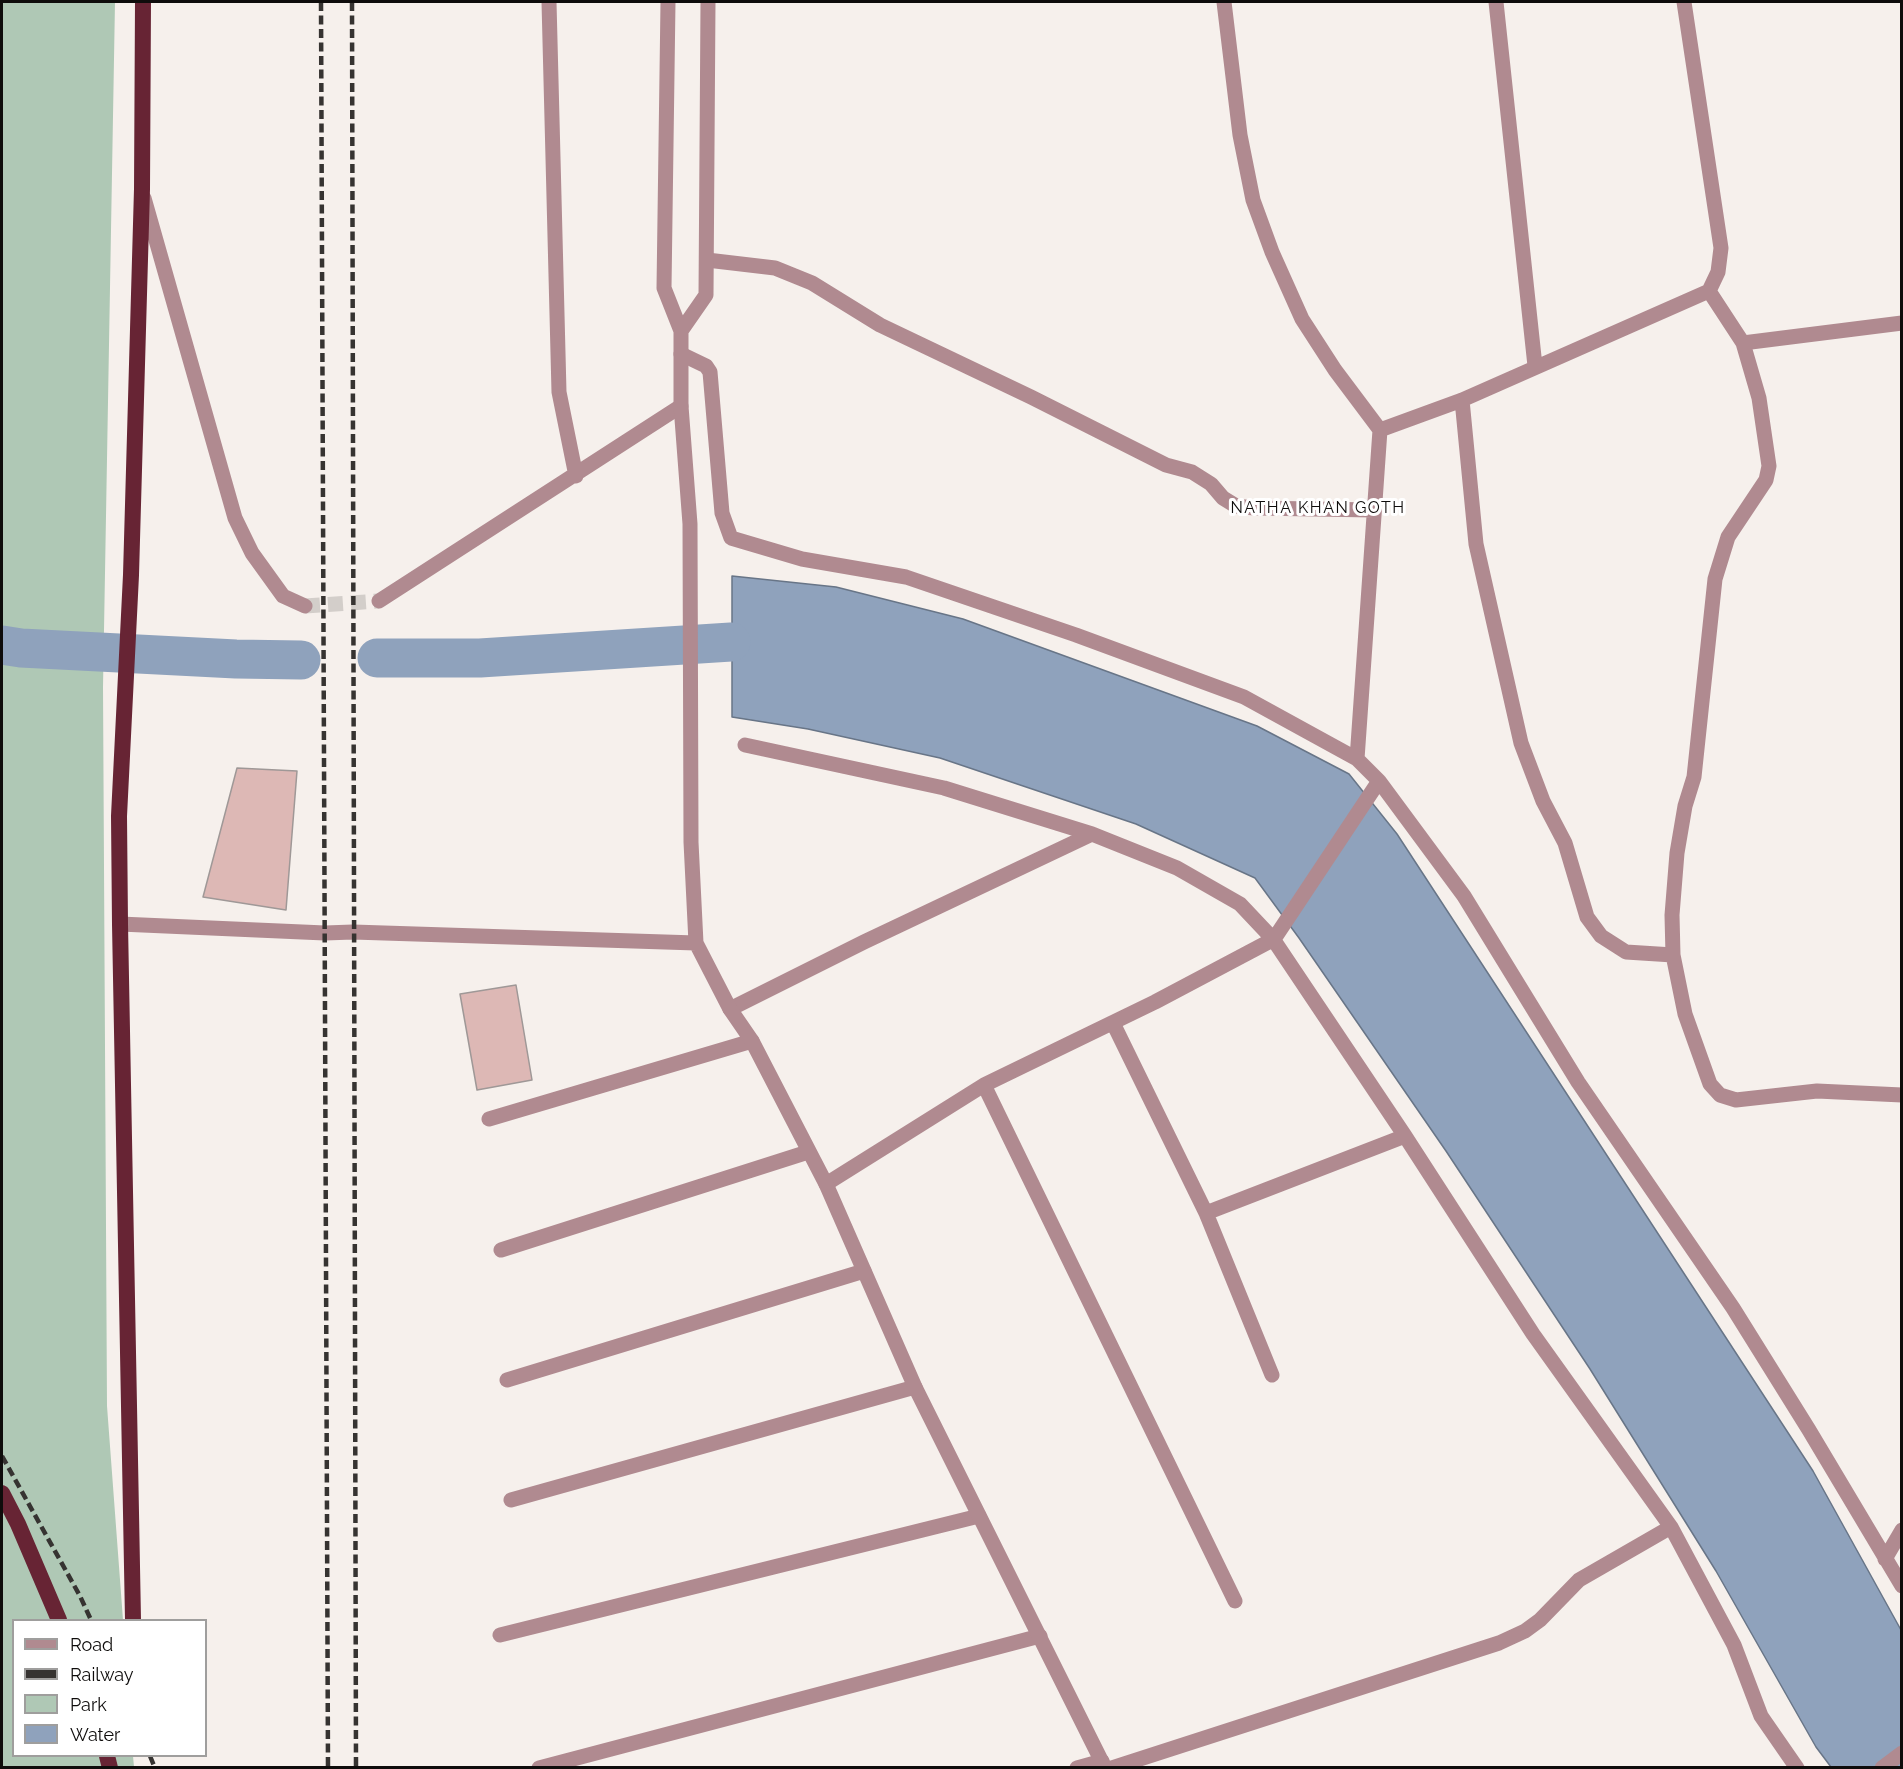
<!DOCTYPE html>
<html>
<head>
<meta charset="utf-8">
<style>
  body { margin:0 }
  #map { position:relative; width:1903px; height:1769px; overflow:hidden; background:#f6f0ec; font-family:Raleway,sans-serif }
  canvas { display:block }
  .frame { position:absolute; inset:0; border:3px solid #0e0c0b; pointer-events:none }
  .legend { position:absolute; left:12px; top:1619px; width:195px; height:138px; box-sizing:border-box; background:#fff; border:2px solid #9f9e9d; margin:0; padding:8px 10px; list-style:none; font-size:18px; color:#0e0c0b }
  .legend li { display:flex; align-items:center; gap:12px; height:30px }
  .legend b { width:30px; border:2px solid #9f9e9d }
</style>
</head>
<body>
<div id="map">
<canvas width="1903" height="1769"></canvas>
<div class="frame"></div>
<ul class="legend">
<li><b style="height:8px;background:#b08a90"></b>Road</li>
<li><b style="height:8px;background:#363331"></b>Railway</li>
<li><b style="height:16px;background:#afc8b5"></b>Park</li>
<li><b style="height:16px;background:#8fa2bc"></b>Water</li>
</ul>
</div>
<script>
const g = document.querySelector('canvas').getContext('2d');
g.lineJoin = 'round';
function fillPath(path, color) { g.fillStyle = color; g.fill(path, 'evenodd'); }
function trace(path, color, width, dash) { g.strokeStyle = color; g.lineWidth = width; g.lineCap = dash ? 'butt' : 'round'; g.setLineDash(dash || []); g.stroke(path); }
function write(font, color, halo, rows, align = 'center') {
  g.font = font + ' Raleway,sans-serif'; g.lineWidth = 6; g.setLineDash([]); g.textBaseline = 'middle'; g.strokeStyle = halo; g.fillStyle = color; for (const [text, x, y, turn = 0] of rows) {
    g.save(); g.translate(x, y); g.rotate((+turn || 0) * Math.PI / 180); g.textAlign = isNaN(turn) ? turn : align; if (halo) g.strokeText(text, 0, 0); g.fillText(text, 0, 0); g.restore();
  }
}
fillPath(new Path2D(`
  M2 2H115L103 687 107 1406 123 1620H14V1756H133L134 1767 2 1768Z`), '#afc8b5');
const water = new Path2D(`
  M732 576 836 587 963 619 1257 726 1349 774 1397 834 1813 1471 1901 1630V1767H1831L1816 1747 1716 1571 1590 1369 1446 1151 1299 938 1255 878 1136 824 940 758 808 729 732 717Z`);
fillPath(water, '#8fa2bc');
trace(water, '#687587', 1.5);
trace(new Path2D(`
  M2 645 21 648 236 659 301 660
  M377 658H480L731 642`), '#8fa2bc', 39);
const building = new Path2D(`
  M237 768 297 771 286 910 203 897Z
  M516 985 532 1080 477 1090 460 994Z`);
fillPath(building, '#ddb8b5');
trace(building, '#9f9897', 1.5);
trace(new Path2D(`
  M305 606 379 601`), '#d3ceca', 15, [15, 8]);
trace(new Path2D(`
  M1882 1768 1902 1753`), '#b08a90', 15);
trace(new Path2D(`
  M549 2 559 392 576 476
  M1224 2 1240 135 1253 200 1272 252 1302 319 1335 370 1380 430
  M1496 2 1535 366
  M144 198 235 518 252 553 283 596 305 606
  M707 260 775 268 812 283 880 325 1031 397 1166 465 1192 472 1211 484 1223 498 1236 506 1254 508 1374 510
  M1709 291 1743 343 1759 398 1769 466 1766 480 1728 537 1715 579 1694 777 1685 806 1677 853 1672 915 1673 955 1685 1014 1710 1084 1720 1095 1736 1100 1817 1091 1902 1095
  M1743 343 1902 323
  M681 354 706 366 710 372 722 513 731 538 802 559 906 577 1076 635 1244 697 1357 759 1379 781 1464 896 1578 1082 1733 1308 1809 1430 1902 1586
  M1462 400 1476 544 1521 743 1543 801 1565 843 1587 917 1601 936 1626 952 1673 955
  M379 601 681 406
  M745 745 944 788 1092 834 1177 868 1240 904 1273 939 1405 1136 1533 1334 1671 1527 1734 1645 1761 1716 1797 1768
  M1357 759 1380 430 1462 400 1709 291 1718 272 1721 248 1684 2
  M730 1009 864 942 1092 834
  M1113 1023 1206 1213 1272 1375
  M984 1085 1235 1601
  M489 1119 752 1041
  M826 1184 984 1085 1155 1002 1274 939 1379 781
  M1206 1213 1405 1136
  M501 1250 808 1152
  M507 1380 864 1271
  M511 1500 915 1387
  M1885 1559 1902 1530
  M500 1635 979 1516
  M539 1768 1040 1636
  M1077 1768 1102 1761
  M1112 1768 1499 1643 1525 1631 1540 1620 1579 1580 1671 1527`), '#b08a90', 15);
trace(new Path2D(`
  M668 2 664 288 681 331V406L690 524 691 842 696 943 730 1009 752 1041 826 1184 915 1387 1105 1768
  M681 331 706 295 708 2
  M120 924 325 933 353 932 696 943`), '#b08a90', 15);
trace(new Path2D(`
  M2 1493 18 1524 59 1620
  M133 1620 120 924 119 816 131 575 142 189 143 2
  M107 1756 110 1768`), '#672434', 16);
trace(new Path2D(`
  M321 2 328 1768
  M352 2 356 1768
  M2 1456 80 1596 91 1620
  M150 1756 155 1768`), '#363331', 4.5, [9, 4.5]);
g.letterSpacing = '1.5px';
write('16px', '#0e0c0b', '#fff', [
  ["NATHA KHAN GOTH",1318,508]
]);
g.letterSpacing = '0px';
</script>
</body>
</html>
